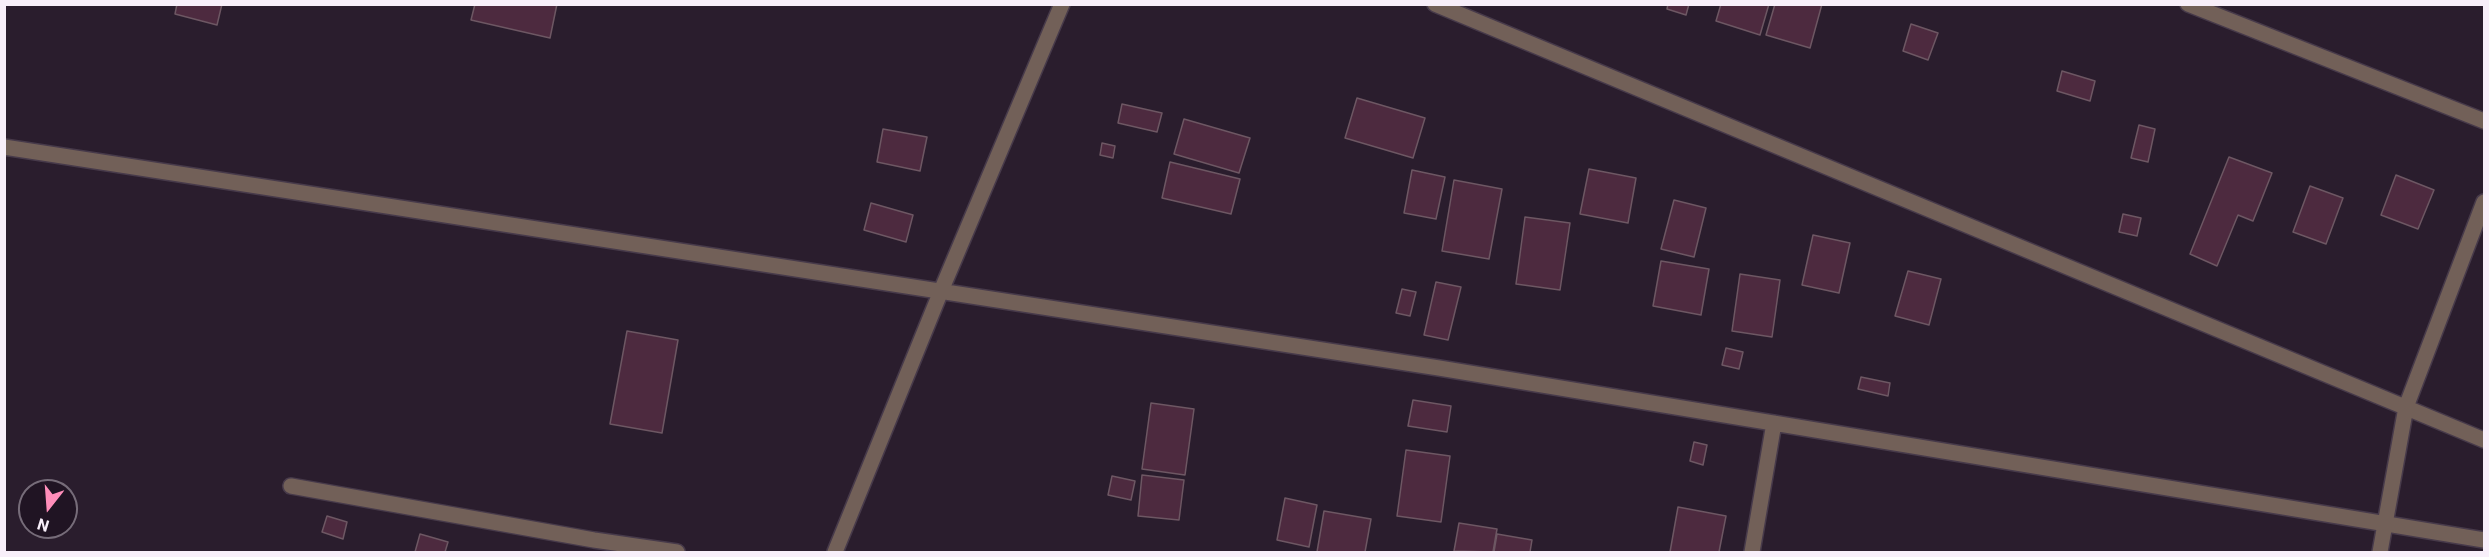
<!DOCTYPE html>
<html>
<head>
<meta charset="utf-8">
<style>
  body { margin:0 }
  #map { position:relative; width:2489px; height:557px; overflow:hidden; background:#2a1d2d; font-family:Roboto,sans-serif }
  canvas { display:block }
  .frame { position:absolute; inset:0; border:6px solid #f8effa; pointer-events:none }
  .north { position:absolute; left:18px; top:479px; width:60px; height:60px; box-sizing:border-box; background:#201423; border:2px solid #766c79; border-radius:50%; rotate:197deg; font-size:16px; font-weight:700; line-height:24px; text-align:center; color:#f8effa }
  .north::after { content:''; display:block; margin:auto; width:21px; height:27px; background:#ff8eba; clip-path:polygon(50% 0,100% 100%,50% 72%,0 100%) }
</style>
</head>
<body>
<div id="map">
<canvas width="2489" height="557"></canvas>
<div class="frame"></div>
<div class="north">N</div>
</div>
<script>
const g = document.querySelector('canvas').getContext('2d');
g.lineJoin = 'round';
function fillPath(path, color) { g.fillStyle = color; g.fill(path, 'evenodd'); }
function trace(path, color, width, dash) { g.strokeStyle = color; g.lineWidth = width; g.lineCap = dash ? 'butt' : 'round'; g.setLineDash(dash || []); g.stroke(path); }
const building = new Path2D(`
  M177 4H222L217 25 175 14Z
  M475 4H557L550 38 471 20Z
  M1668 4H1689L1686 15 1667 9Z
  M1721 4H1769L1760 35 1716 21Z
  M1775 4H1822L1810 48 1766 35Z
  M1911 24 1938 33 1928 60 1903 51Z
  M2062 71 2095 81 2090 101 2057 91Z
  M1357 98 1425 118 1413 158 1345 138Z
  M1122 104 1162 113 1157 132 1118 123Z
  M1184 119 1250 138 1239 173 1174 154Z
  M2139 125 2155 129 2148 162 2131 158Z
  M883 129 927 137 920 171 877 162Z
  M1102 143 1115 146 1113 158 1100 155Z
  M2229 157 2272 173 2253 221 2238 215 2217 266 2190 254Z
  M1170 162 1240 179 1231 214 1162 198Z
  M1589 169 1636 178 1628 223 1580 214Z
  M1412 170 1445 177 1436 219 1404 213Z
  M2396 175 2434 190 2418 229 2381 215Z
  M1454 180 1502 189 1489 259 1442 251Z
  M2310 186 2343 198 2326 244 2293 232Z
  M1674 200 1706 208 1694 257 1661 249Z
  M871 203 913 215 906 242 864 230Z
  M2123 214 2141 218 2137 236 2119 232Z
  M1525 217 1570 223 1560 290 1516 284Z
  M1813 235 1850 243 1839 293 1802 285Z
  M1661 261 1709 269 1701 315 1653 306Z
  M1908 271 1941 279 1929 325 1895 316Z
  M1740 274 1780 280 1772 337 1732 331Z
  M1436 282 1461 287 1448 340 1424 335Z
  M1402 289 1416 292 1410 316 1396 313Z
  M627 331 678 340 662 433 610 424Z
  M1726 348 1743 352 1739 369 1722 365Z
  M1861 377 1890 383 1888 396 1858 389Z
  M1413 400 1451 406 1447 432 1408 426Z
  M1151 403 1194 409 1185 475 1142 469Z
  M1694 442 1707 445 1703 465 1690 461Z
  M1406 450 1450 456 1441 522 1397 516Z
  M1142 475 1184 480 1179 520 1138 516Z
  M1112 476 1135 481 1131 500 1108 495Z
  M1285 498 1317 505 1309 547 1277 540Z
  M1678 507 1726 516 1719 552H1670Z
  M1324 511 1371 519 1365 552H1317Z
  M327 516 347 522 343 539 322 532Z
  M1459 523 1497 529 1493 552 1454 551Z
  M420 534 448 542 445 552H415Z
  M1497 534 1532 540 1530 552H1494Z`);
fillPath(building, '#4d2a3f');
trace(building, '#6d5763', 1.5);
const street = new Path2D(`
  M1435 4 2484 440
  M2188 4 2484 121
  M4 147 1439 368 2484 540
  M291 486 594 540 677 552
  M835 552 941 291 1062 4
  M1752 552 1774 423
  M2380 552 2406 407 2484 202`);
trace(street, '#473a4a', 18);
trace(street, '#726058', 15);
</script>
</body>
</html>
